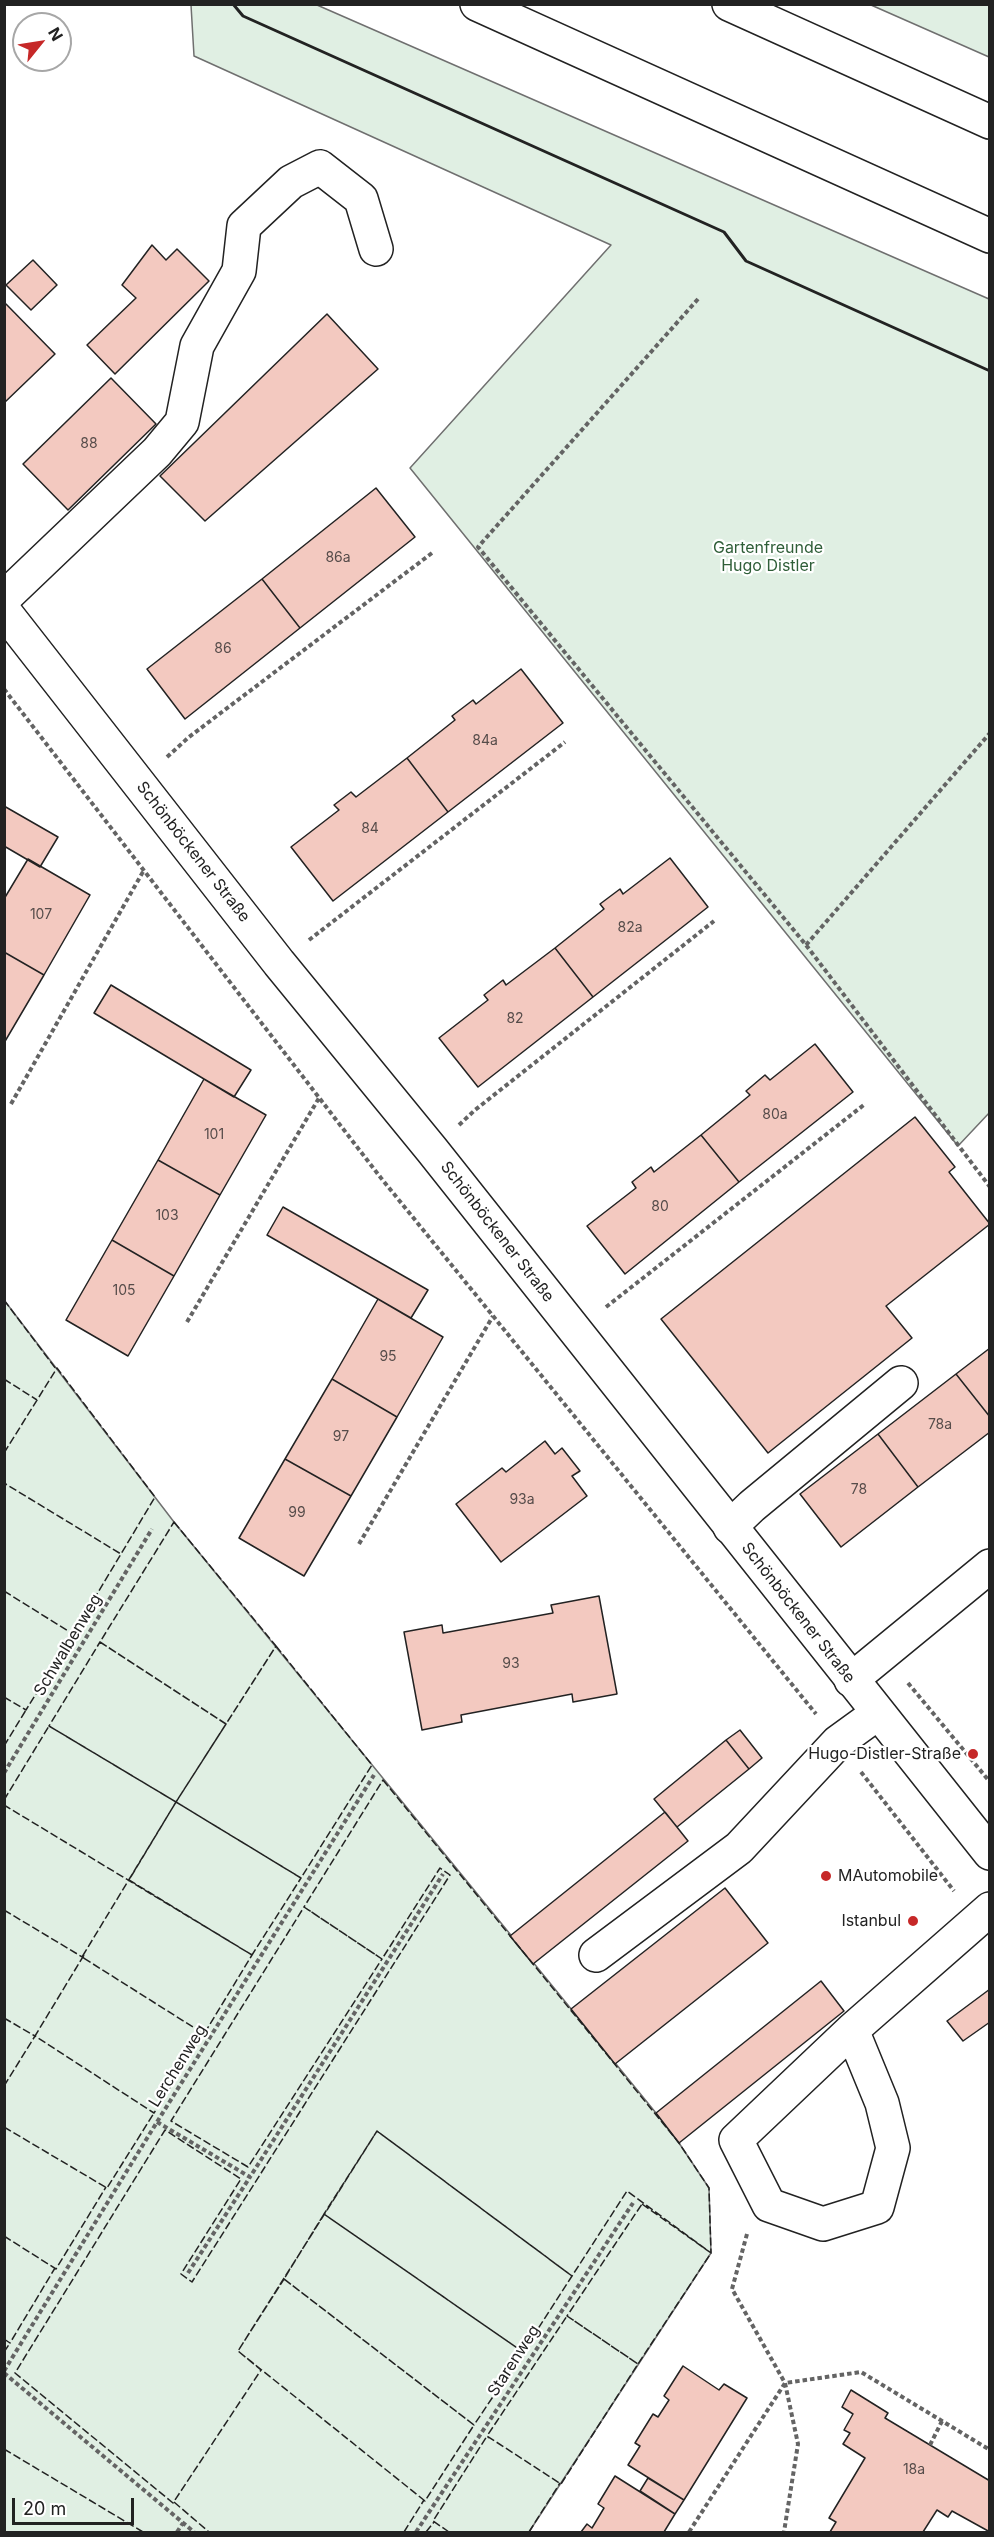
<!DOCTYPE html>
<html>
<head>
<meta charset="utf-8">
<style>
  body { margin:0 }
  #map { position:relative; width:994px; height:2537px; overflow:hidden; background:#fff; font-family:Inter,sans-serif }
  canvas { display:block }
  .frame { position:absolute; inset:0; border:6px solid #222; pointer-events:none }
  .north { position:absolute; left:12px; top:12px; width:60px; height:60px; box-sizing:border-box; background:#fff; border:2px solid #a7a7a7; border-radius:50%; rotate:60deg; font-size:16px; font-weight:700; line-height:24px; text-align:center; color:#222 }
  .north::after { content:''; display:block; margin:auto; width:21px; height:27px; background:#c62828; clip-path:polygon(50% 0,100% 100%,50% 72%,0 100%) }
  .scale { position:absolute; left:12px; top:2498px; width:122px; height:27px; box-sizing:border-box; border:3px solid #222; border-top:0; padding-left:8px; font-size:18px; line-height:21px; white-space:nowrap; color:#222; -webkit-text-stroke:4px #fff; paint-order:stroke }
</style>
</head>
<body>
<div id="map">
<canvas width="994" height="2537"></canvas>
<div class="frame"></div>
<div class="north">N</div>
<div class="scale">20 m</div>
</div>
<script>
const g = document.querySelector('canvas').getContext('2d');
g.lineJoin = 'round';
function fillPath(path, color) { g.fillStyle = color; g.fill(path, 'evenodd'); }
function trace(path, color, width, dash) { g.strokeStyle = color; g.lineWidth = width; g.lineCap = dash ? 'butt' : 'round'; g.setLineDash(dash || []); g.stroke(path); }
function write(font, color, halo, rows, align = 'center') {
  g.font = font + ' Inter,sans-serif'; g.lineWidth = 4.5; g.setLineDash([]); g.textBaseline = 'middle'; g.strokeStyle = halo; g.fillStyle = color; for (const [text, x, y, turn = 0] of rows) {
    g.save(); g.translate(x, y); g.rotate((+turn || 0) * Math.PI / 180); g.textAlign = isNaN(turn) ? turn : align; if (halo) g.strokeText(text, 0, 0); g.fillText(text, 0, 0); g.restore();
  }
}
const green = new Path2D(`
  M191 5H317L989 299 990 1112 958 1146 410 468 611 245 194 56Z
  M871 5H989V57Z
  M4 1300 174 1522 656 2113 679 2143 709 2188 711 2253 529 2532H5Z`);
fillPath(green, '#e0efe3');
trace(green, '#6f6f6f', 1.5);
const building = new Path2D(`
  M152 245 166 260 177 249 209 281 115 374 87 345 136 298 122 285Z
  M33 260 57 285 31 310 6 285Z
  M6 304 55 354 4 403V306Z
  M327 314 378 369 205 521 160 476Z
  M111 378 156 424 68 510 23 464Z
  M376 488 415 537 300 628 262 579Z
  M262 579 300 628 185 719 147 669Z
  M521 669 563 723 448 812 407 758 455 720 452 716 473 700 476 704Z
  M407 758 448 812 333 901 291 847 339 810 334 805 351 792 356 797Z
  M4 806 58 837 40 867 4 846Z
  M670 858 708 907 593 997 555 948 604 909 600 904 620 889 623 894Z
  M28 859 90 895 44 975 4 952V899Z
  M555 948 593 997 478 1087 439 1038 488 1000 484 995 503 980 506 985Z
  M4 952 44 975 4 1043Z
  M111 985 251 1070 234 1097 94 1013Z
  M815 1044 853 1092 739 1182 701 1135 750 1095 746 1091 765 1075 770 1080Z
  M204 1079 266 1115 220 1195 158 1160Z
  M915 1117 955 1167 949 1172 990 1224 886 1306 912 1338 768 1453 661 1319Z
  M701 1135 739 1182 625 1274 587 1226 636 1188 632 1182 651 1167 654 1172Z
  M158 1160 220 1195 174 1276 112 1240Z
  M283 1207 428 1290 411 1318 267 1235Z
  M112 1240 174 1276 128 1356 66 1320Z
  M378 1299 443 1337 397 1417 332 1379Z
  M990 1348V1417L956 1374Z
  M956 1374 990 1417V1432L918 1487 878 1434Z
  M332 1379 397 1417 351 1496 285 1459Z
  M878 1434 918 1487 841 1547 800 1494Z
  M545 1441 555 1454 562 1448 580 1471 572 1476 587 1496 501 1562 456 1504 502 1468 506 1472Z
  M285 1459 351 1496 304 1576 239 1538Z
  M599 1596 617 1694 573 1702 572 1694 461 1715 462 1722 422 1730 404 1632 442 1625 443 1633 553 1613 551 1605Z
  M740 1730 762 1758 749 1769 726 1740Z
  M726 1740 749 1769 677 1827 654 1799Z
  M665 1812 688 1841 533 1964 510 1936Z
  M725 1888 768 1943 615 2064 571 2009Z
  M821 1981 844 2011 679 2143 656 2113Z
  M990 1989V2022L963 2041 947 2021Z
  M683 2366 719 2390 724 2384 747 2398 684 2500 628 2465 640 2446 635 2443 653 2414 658 2417 669 2400 664 2396Z
  M851 2390 888 2413 885 2418 990 2481V2532L952 2511 948 2517 937 2510 923 2532H830L836 2522 829 2518 865 2458 843 2444 850 2433 844 2430 853 2414 842 2407Z
  M615 2476 675 2514 664 2532H581L587 2524 592 2528 604 2508 598 2504Z
  M648 2478 684 2500 675 2514 640 2491Z`);
fillPath(building, '#f3c9c0');
trace(building, '#222', 1.5);
const minor = new Path2D(`
  M4 598 157 452 182 422 197 346 239 271 244 226 291 182 320 167 361 199 376 249
  M730 1527 752 1506 901 1383
  M851 1680 990 1566
  M596 1955 739 1848 838 1742 878 1713
  M852 2030 882 2103 893 2148 877 2207 823 2224 769 2205 736 2140Z
  M852 2030 990 1909`);
const major = new Path2D(`
  M4 611 279 963 432 1150 990 1853`);
const highway = new Path2D(`
  M477 4 990 236
  M729 4 990 122`);
trace(minor, '#222', 36);
trace(major, '#222', 36);
trace(highway, '#222', 36);
trace(new Path2D(`
  M698 299 478 547 806 945 990 1187
  M4 689 381 1178 816 1714
  M167 757 189 737 432 553
  M309 940 565 742
  M806 945 990 733
  M11 1104 144 870
  M459 1125 475 1110 714 921
  M606 1307 865 1104
  M187 1322 319 1098
  M359 1544 493 1316
  M908 1683 990 1782
  M861 1772 954 1891
  M4 1773 152 1529
  M157 2122 250 2177 443 1874
  M747 2234 732 2289 785 2383 798 2444 784 2532
  M188 2273 250 2177
  M4 2371 157 2122 374 1775
  M4 2373 194 2532
  M4 2392V2406
  M930 2445 942 2421
  M177 2532 183 2523
  M416 2532 633 2203
  M689 2532 785 2383 861 2372 990 2450`), '#646464', 4, [4.5, 3]);
trace(minor, '#fff', 33);
trace(major, '#fff', 33);
trace(highway, '#fff', 33);
trace(new Path2D(`
  M4 1300 56 1369
  M4 1379 37 1400
  M4 1453 57 1368 155 1497 121 1554 4 1483
  M174 1522 276 1646 226 1724 100 1642Z
  M4 1591 73 1634 121 1554
  M100 1642 226 1724 176 1802 49 1726Z
  M276 1646 372 1765 301 1878 176 1802Z
  M4 1697 26 1710 73 1634 71 1632
  M4 1746 26 1710
  M383 1780 679 2143 709 2188 711 2253 627 2191 572 2276 377 2131 238 2351 261 2370 173 2503 15 2373 165 2130 241 2179 181 2274 192 2282 450 1875 440 1868 382 1959 304 1907Z
  M4 1800 49 1726 176 1802 82 1957 204 2034 252 1955 4 1805
  M176 1802 301 1878 252 1955 129 1880Z
  M304 1907 382 1959 248 2167 171 2121Z
  M4 1910 84 1958
  M84 1955 35 2036 154 2113 203 2034
  M4 2018 35 2036
  M4 2086 35 2036
  M4 2127 107 2188 154 2113
  M377 2131 572 2276 523 2352 324 2214Z
  M642 2204 711 2253 638 2364 567 2316Z
  M324 2214 523 2352 474 2425 284 2279Z
  M4 2236 56 2269 106 2187
  M284 2279 474 2425 425 2501 238 2351Z
  M567 2316 638 2364 561 2484 487 2436Z
  M4 2339 10 2343 55 2268
  M4 2352 10 2343
  M4 2449 143 2532
  M174 2502 209 2532
  M404 2532 424 2500
  M426 2532 434 2522
  M449 2532 433 2521 487 2436 489 2438
  M529 2532 560 2483`), '#222', 1.5, [8, 3]);
trace(new Path2D(`
  M233 4 243 16 724 232 746 261 990 371`), '#222', 3);
for (const [x, y, r, color] of [
  [973,1754,6,"#c62828"],
  [826,1876,6,"#c62828"],
  [913,1921,6,"#c62828"]
]) { const dot = new Path2D(); dot.arc(x, y, r, 0, 2 * Math.PI); g.fillStyle = color; g.fill(dot); trace(dot, '#fff', 2); }
write('14px', '#564c4a', null, [
  ["88",89,444],
  ["86a",338,558],
  ["86",223,649],
  ["84a",485,741],
  ["84",370,829],
  ["107",41,915],
  ["82a",630,928],
  ["82",515,1019],
  ["80a",775,1115],
  ["101",214,1135],
  ["80",660,1207],
  ["103",167,1216],
  ["105",124,1291],
  ["95",388,1357],
  ["78a",940,1425],
  ["97",341,1437],
  ["78",859,1490],
  ["93a",522,1500],
  ["99",297,1513],
  ["93",511,1664],
  ["18a",914,2470]
]);
write('16px', '#2f5e38', '#fff', [
  ["Gartenfreunde",768,548],
  ["Hugo Distler",768,566]
]);
write('16px', '#222', '#fff', [
  ["Schönböckener Straße",193,852,52],
  ["Schönböckener Straße",497,1232,52],
  ["Schönböckener Straße",798,1613,52],
  ["Schwalbenweg",68,1645,-59],
  ["Lerchenweg",178,2066,-58],
  ["Starenweg",514,2361,-57]
]);
write('16px', '#222', '#fff', [
  ["Hugo-Distler-Straße",961,1754],
  ["MAutomobile",838,1876,"left"],
  ["Istanbul",901,1921]
], 'right');
</script>
</body>
</html>
